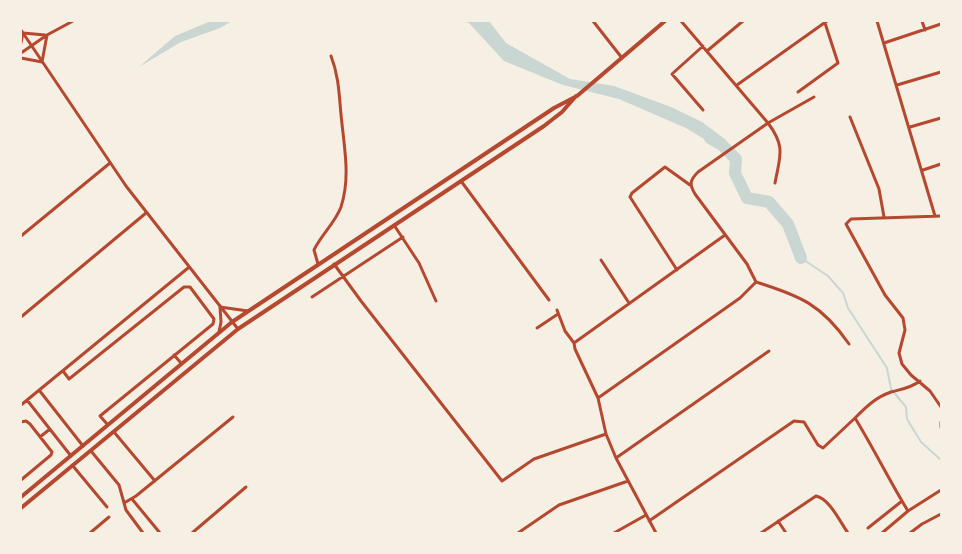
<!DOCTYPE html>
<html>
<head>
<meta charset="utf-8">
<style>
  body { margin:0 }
  #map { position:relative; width:962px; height:554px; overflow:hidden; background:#f6efe4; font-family:"Alegreya Sans",sans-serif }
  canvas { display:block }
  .frame { position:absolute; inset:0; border:22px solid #f6efe4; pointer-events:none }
</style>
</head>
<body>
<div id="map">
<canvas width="962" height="554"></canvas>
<div class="frame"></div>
</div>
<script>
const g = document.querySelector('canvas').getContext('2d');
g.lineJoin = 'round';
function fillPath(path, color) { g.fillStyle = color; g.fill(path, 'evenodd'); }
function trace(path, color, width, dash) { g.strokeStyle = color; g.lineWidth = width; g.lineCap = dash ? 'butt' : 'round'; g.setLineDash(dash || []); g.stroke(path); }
fillPath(new Path2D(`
  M211 21H232L220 28 181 42 139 67 175 36Z
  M460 21H489L506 43 570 79 614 86 671 107 702 122 726 140 719 148 686 128 619 99 563 85 504 61 469 23Z`), '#c9d6d2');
trace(new Path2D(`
  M801 258 828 276 843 293 848 308 887 368 891 389 906 407 907 419 921 442 941 460`), '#c9d6d2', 2);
trace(new Path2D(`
  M710 138 722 145 736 159 735 173 747 198 769 202 788 224 801 258`), '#c9d6d2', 12);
trace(new Path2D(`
  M593 21 622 58
  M681 21 768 123 698 172C690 180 689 184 695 194L747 264 756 282
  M877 21 935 216
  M922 21 925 30
  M21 43 23 33 45 35
  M884 43 941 24
  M703 46 672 74 703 110
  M707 51 743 21
  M21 53 47 35 73 21
  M21 58 42 62 47 35
  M737 85 827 21
  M897 85 941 72
  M798 92 838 63 825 23
  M850 117 879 189 884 217
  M910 127 941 118
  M923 170 941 164
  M461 181 549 300
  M775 183C780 156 786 147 768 123L814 97
  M941 216 851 219 846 224 885 295 903 318 905 330 899 353 902 364 911 375 930 391 941 407
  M394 225 419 263 436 301
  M21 236 110 163
  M601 260 629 303
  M318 264 314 250C321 235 335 223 341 207 350 179 345 152 342 124 339 100 340 79 331 56
  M334 264 361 301 502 481 534 459 606 434
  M677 270 630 197 632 193 665 167 690 185
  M756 282C801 296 822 305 849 344
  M312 297 403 237
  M557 310 565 331 574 343
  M21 317 146 213
  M537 328 558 314
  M219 332 221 322 220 307 248 311
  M174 355 181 363
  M63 371 69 379 184 287H190L214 319 213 324 100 416 108 425
  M39 390 83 446
  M598 398 740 298 756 282
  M27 400 71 456
  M21 405 188 268
  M855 418C866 407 876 397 891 392 902 389 911 388 920 381
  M21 422 26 421 30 424 52 452 51 455 21 480
  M941 422V427
  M114 432 155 481
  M40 437 50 429
  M91 451 119 485 126 510 143 533
  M616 458 769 351
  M73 466 107 507
  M132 499 160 533
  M124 503 136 496 233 417
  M649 521 794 421 804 422 818 445 823 448 855 418C874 449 889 480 908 511
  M778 521 786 533
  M868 528 902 501
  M90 533 109 517
  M192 533 246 487
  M518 533 559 505 628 481
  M614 533 646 515
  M656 533 616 458 606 434 598 398 575 349 574 343 725 235
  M761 533 816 496C830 499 840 522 848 533
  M882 533 908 511 941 490
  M910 533 922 524 941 514`), '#b5482f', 3);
trace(new Path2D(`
  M21 30 126 186 238 329`), '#b5482f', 3);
trace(new Path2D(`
  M21 497 232 322 554 108 577 96 665 21
  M21 508 238 329 544 126 562 112 576 96`), '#b5482f', 4);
</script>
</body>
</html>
